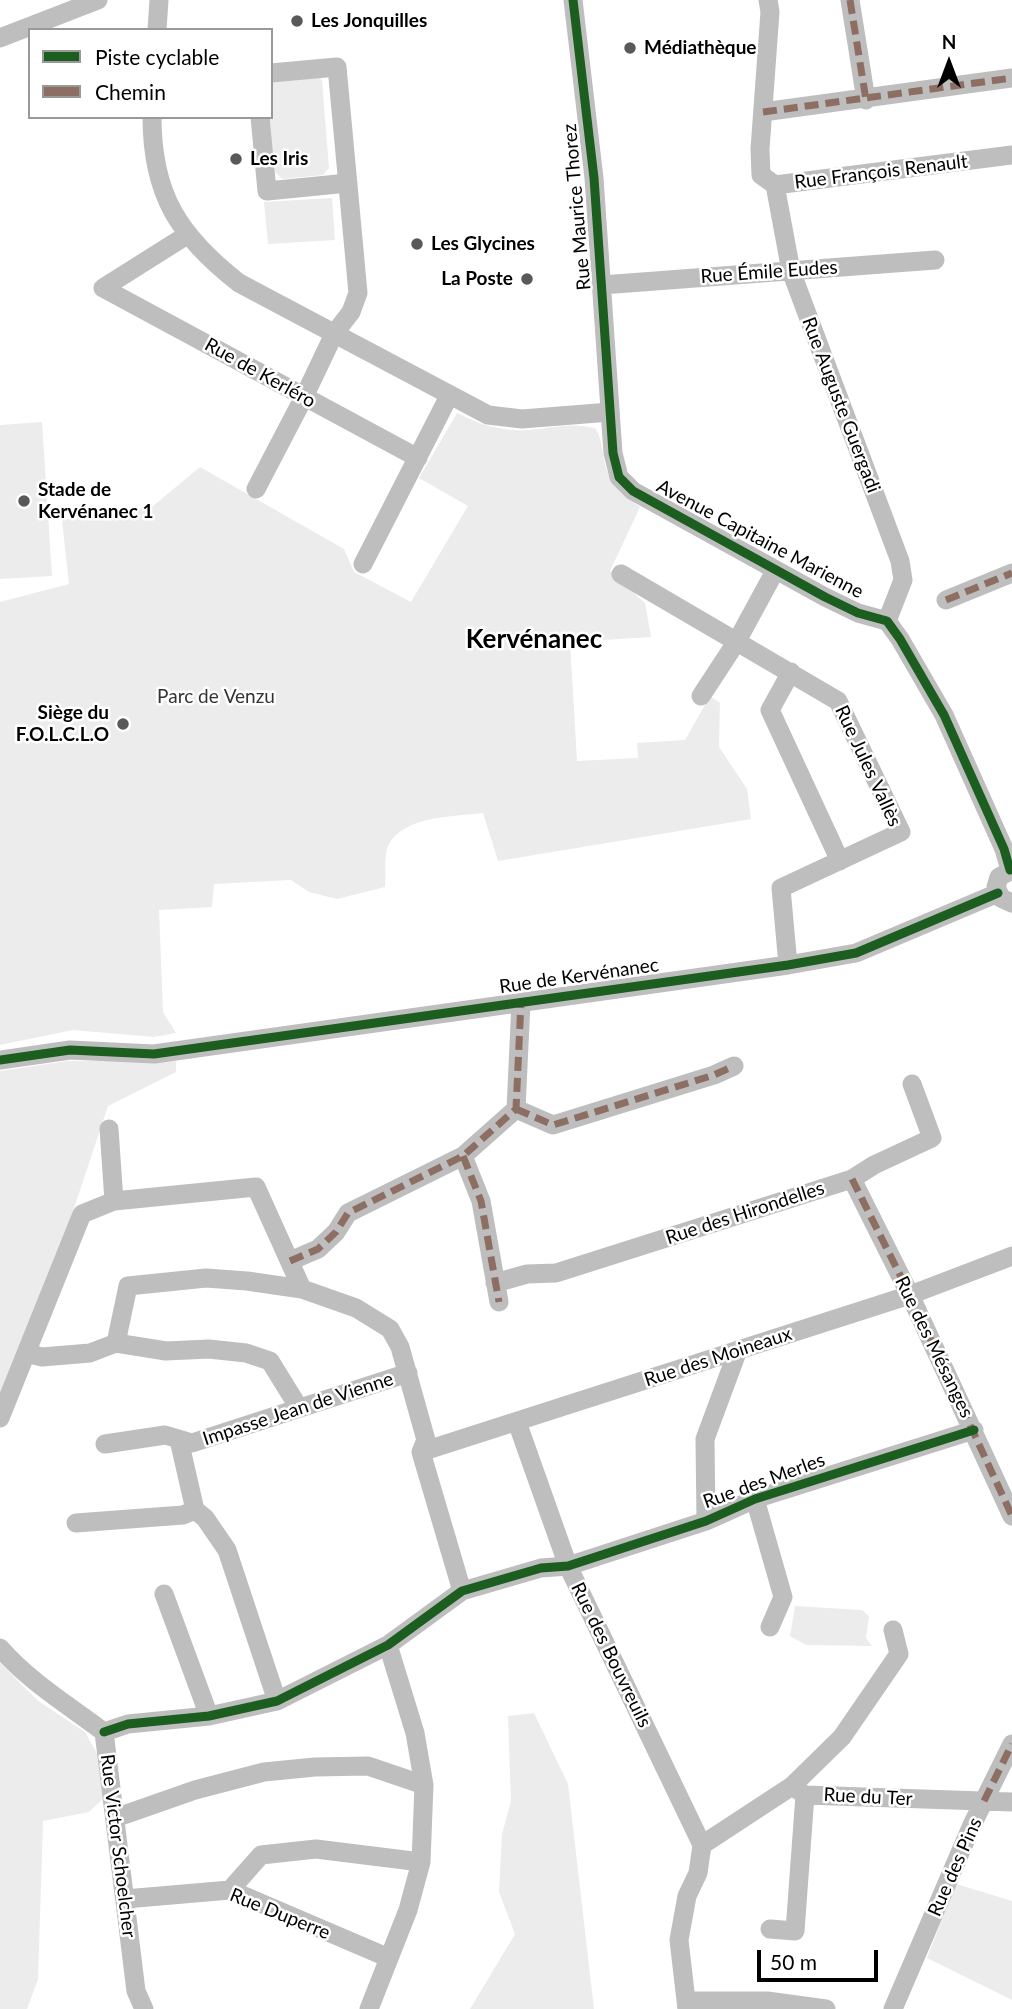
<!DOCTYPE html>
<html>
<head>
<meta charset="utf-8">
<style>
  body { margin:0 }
  #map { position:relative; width:1012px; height:2009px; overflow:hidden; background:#fff; font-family:Lato,sans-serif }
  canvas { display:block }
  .legend { position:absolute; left:28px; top:28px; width:245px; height:91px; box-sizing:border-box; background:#fff; border:2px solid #999; margin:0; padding:9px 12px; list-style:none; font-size:21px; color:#000 }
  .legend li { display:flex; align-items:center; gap:14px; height:35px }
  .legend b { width:35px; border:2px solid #999 }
  .north { position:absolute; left:914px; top:28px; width:70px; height:70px; -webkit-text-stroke:5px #fff; paint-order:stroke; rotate:0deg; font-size:19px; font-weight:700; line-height:28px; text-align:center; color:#000 }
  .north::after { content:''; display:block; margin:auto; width:24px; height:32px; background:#000; clip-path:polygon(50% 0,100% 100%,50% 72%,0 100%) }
  .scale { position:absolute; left:757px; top:1950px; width:121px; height:32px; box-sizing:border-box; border:4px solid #000; border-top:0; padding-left:9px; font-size:21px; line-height:24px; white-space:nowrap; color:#000; -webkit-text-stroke:5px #fff; paint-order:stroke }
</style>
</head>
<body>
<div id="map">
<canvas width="1012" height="2009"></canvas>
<ul class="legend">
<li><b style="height:9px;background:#1b5e20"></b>Piste cyclable</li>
<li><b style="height:9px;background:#8d6e63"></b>Chemin</li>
</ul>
<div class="north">N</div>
<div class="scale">50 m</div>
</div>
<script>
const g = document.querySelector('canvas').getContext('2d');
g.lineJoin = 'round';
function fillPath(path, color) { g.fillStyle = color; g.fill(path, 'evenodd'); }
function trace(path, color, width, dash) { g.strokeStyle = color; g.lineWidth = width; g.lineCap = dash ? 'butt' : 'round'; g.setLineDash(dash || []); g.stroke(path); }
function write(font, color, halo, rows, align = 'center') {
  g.font = font + ' Lato,sans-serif'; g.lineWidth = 5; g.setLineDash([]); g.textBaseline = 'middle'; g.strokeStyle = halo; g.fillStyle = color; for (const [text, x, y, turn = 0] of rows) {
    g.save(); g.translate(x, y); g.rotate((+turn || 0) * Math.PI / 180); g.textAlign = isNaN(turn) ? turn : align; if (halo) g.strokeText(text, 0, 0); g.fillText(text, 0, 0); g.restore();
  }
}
fillPath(new Path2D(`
  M317 76 322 80 329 168 323 175 282 179 275 172 267 117H271V81Z
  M332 198 335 240 268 244 264 202Z
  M457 413C477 423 493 429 515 430 542 432 570 420 596 429 603 442 602 454 606 468 611 486 626 496 640 507L610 571 645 603 651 637 570 642 577 761 638 758 637 743 685 740 710 696 720 703 719 747 747 789 751 819 498 861 483 813C453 817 400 815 387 849 384 860 386 876 385 887L337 899 309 892 291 880 214 884 212 907 159 910 163 1012 176 1033 154 1037 73 1030 0 1045V602L69 584 62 520 153 506 200 467 344 549 354 572 411 602 468 506 419 478Z
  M42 422 52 576 0 579V425Z
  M68 1061H176V1072L108 1106 58 1256 0 1396V1071Z
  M795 1606 862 1610 869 1616 866 1638 872 1646 806 1645 790 1636Z
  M0 1663 37 1700 85 1732 100 1759 106 1796 89 1812 43 1821 38 1979 27 2009H0Z
  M534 1713 568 1784 594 2009H470L515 1934 499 1892 502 1834 511 1801 508 1716Z
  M956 1884 1012 1901V2000L927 1958Z`), '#ececec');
trace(new Path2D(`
  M573 0 594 178 613 453 619 477 633 491 825 597 858 613 887 621 900 639 944 715 1004 849 1010 870
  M768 0 770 12 760 149 761 175 775 185 1012 155
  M850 0 866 100
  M157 30 159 0
  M0 38 98 0
  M763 112 1012 78
  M152 117C152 195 179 236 239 283L488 415 522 419 610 412
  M260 117 267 191 348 183
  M775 185 791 271 900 561 903 580 887 621
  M187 235 103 288 418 458
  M602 285 935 260
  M256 489 304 397 334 334 351 312 358 293 337 67 271 73
  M363 564 449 396
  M621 574 838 701 901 832 781 888 788 965
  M946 600 1012 573
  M791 672 770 710 840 861
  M701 696 737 641 775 571
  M1012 870 999 877 996 887 1001 898 1012 903
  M0 1060 70 1050 154 1054 788 965 856 953 998 893
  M516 1109 553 1125 714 1075 734 1066
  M109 1129 114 1201
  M463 1156 481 1201 499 1302
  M852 1179 910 1295 1012 1516
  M290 1261 318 1249 336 1232 348 1213 463 1156 516 1109 521 1002
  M495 1283 527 1274 556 1273 852 1179 874 1165 932 1138 912 1084
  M116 1343 128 1286 206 1278 247 1281 302 1289 356 1308 390 1329 400 1347 426 1440 421 1452
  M26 1353 42 1357 90 1353 116 1343 166 1351 209 1349 246 1353 270 1361 299 1408
  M0 1418 82 1214 114 1201 256 1187 302 1289
  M517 1422 568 1566 702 1845
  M179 1440 195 1510 205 1518 227 1550 277 1701
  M105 1444 165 1435 192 1443 408 1373
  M421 1452 910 1295 1012 1256
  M421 1452 462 1591
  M755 1499 783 1597 770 1627
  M706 1521 705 1439 738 1350
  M76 1523 183 1515 195 1510
  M164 1594 209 1716
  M0 1648C30 1682 68 1705 104 1732L136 1991 144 2009
  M104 1732 128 1724 209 1716 277 1701 388 1645 462 1591 541 1568 568 1566 706 1521 755 1499 974 1430
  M792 1786 842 1737 899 1654 893 1630
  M115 1818 195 1790 264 1772 315 1767 368 1766 424 1785
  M702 1845 792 1786 805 1795 1012 1802
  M230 1890 261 1855 316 1849 421 1862
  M125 1899 230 1890 389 1958
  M770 1929 795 1931 805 1795
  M686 2001H767L826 2009
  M369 2009 408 1910 421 1862 424 1785 415 1733 388 1645
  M687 2009 679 1940 687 1896 698 1873 702 1845
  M893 2009 972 1825 1012 1744`), '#bebebe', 19);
trace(new Path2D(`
  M850 0 866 100
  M763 112 1012 78
  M946 600 1012 573
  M516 1109 553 1125 714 1075 734 1066
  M463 1156 481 1201 499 1302
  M852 1179 910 1295 1012 1516
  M290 1261 318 1249 336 1232 348 1213 463 1156 516 1109 521 1002
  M984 1801 1012 1744`), '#8d6e63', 7, [14, 7]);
trace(new Path2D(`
  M573 0 594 178 613 453 619 477 633 491 825 597 858 613 887 621 900 639 944 715 1004 849 1010 870
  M0 1060 70 1050 154 1054 788 965 856 953 998 893
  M104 1732 128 1724 209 1716 277 1701 388 1645 462 1591 541 1568 568 1566 706 1521 755 1499 974 1430`), '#1b5e20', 9);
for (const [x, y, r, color] of [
  [297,21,7,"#595959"],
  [630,48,7,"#595959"],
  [236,159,7,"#595959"],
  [417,244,7,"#595959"],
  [527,279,7,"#595959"],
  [24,501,7,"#595959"],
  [123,724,7,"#595959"]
]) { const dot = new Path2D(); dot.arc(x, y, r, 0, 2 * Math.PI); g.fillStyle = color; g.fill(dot); trace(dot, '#fff', 2.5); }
write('bold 19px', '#000', '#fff', [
  ["Les Jonquilles",311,21],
  ["Médiathèque",644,48],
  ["Les Iris",250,159],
  ["Les Glycines",431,244],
  ["La Poste",513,279,"right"],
  ["Stade de",38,490],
  ["Kervénanec 1",38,512],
  ["Siège du",109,713,"right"],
  ["F.O.L.C.L.O",109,735,"right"]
], 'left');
write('19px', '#000', '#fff', [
  ["Rue François Renault",881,172,-7],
  ["Rue Maurice Thorez",577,207,-95],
  ["Rue Émile Eudes",769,272,-4],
  ["Rue de Kerléro",260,373,29],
  ["Rue Auguste Guergadi",841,405,69],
  ["Avenue Capitaine Marienne",760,539,28],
  ["Rue Jules Vallès",868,766,65],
  ["Rue de Kervénanec",579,976,-8],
  ["Rue des Hirondelles",745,1213,-18],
  ["Rue des Mésanges",934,1347,64],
  ["Rue des Moineaux",718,1357,-18],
  ["Impasse Jean de Vienne",298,1409,-18],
  ["Rue des Merles",764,1481,-20],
  ["Rue des Bouvreuils",611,1655,64],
  ["Rue du Ter",868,1797,3],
  ["Rue Victor Schoelcher",118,1846,83],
  ["Rue des Pins",955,1867,-66],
  ["Rue Duperre",280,1914,22]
]);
write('19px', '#333', '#fff', [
  ["Parc de Venzu",216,697]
]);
write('bold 26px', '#000', '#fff', [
  ["Kervénanec",534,640]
]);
</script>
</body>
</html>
